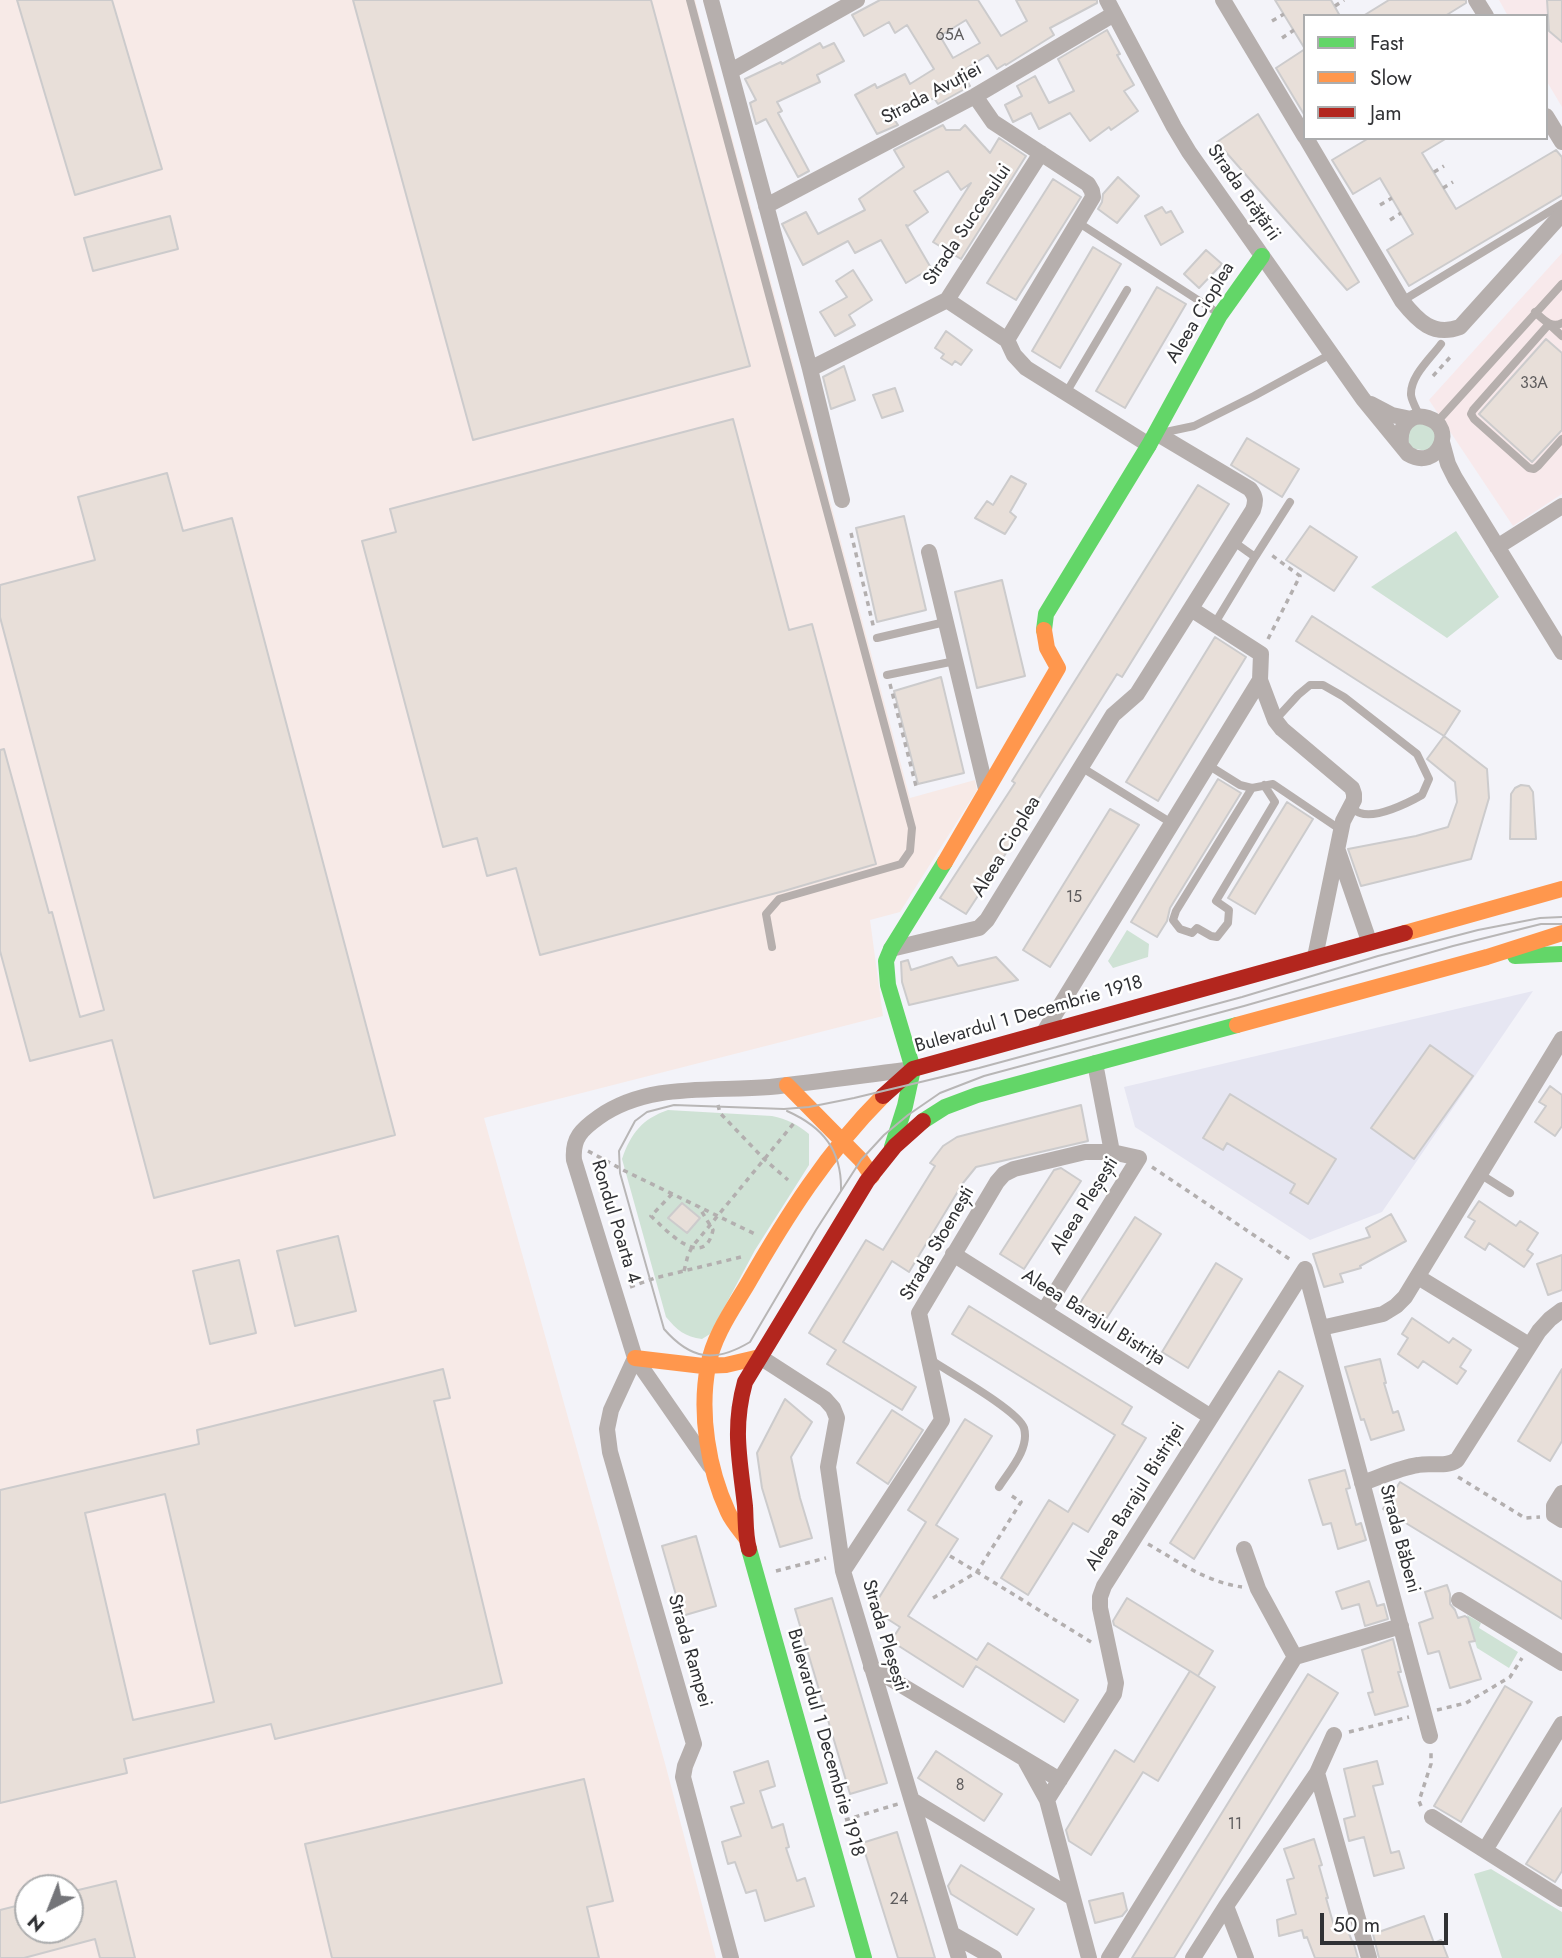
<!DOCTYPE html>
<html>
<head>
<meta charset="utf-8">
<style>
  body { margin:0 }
  #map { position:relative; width:1562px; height:1958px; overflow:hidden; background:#f3f3f9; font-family:Jost,sans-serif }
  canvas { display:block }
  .legend { position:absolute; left:1303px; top:14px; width:245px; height:126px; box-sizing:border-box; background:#fff; border:2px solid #acadae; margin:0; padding:9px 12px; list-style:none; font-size:21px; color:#303134 }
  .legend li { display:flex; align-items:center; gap:14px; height:35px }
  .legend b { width:35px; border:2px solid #acadae }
  .north { position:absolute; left:14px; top:1874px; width:70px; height:70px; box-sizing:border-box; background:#fff; border:2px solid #acadae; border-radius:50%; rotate:222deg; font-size:19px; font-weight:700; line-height:28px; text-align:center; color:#303134 }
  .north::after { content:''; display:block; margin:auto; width:24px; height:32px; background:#747579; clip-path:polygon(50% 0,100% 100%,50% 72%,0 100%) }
  .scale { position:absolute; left:1320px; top:1913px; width:128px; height:32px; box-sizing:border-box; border:4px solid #303134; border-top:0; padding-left:9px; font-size:21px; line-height:24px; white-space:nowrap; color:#303134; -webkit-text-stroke:5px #fff; paint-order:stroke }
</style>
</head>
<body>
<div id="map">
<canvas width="1562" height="1958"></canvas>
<ul class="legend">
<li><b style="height:9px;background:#63d668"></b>Fast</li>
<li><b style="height:9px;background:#ff974d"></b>Slow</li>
<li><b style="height:9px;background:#b3261e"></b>Jam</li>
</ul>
<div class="north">N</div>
<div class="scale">50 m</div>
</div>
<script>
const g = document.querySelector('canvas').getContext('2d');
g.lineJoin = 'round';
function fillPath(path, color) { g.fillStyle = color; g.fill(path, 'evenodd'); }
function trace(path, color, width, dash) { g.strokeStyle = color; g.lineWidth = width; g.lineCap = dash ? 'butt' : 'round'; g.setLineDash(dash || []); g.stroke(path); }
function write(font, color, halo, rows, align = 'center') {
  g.font = font + ' Jost,sans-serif'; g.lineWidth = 5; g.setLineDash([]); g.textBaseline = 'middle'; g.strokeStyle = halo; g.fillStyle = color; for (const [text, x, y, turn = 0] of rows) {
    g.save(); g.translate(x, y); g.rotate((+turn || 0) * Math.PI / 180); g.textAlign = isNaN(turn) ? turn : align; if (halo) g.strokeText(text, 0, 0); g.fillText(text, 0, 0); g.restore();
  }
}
fillPath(new Path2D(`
  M1499 0H1562V107L1546 80V16H1508Z
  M1562 253V494L1513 526 1429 400Z`), '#f8e9eb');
fillPath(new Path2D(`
  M0 0H695L910 798 975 780 977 790 900 912 870 920 883 1016 484 1118 666 1767 716 1958H0ZM28 1888H70V1930H28Z`), '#f7eae7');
fillPath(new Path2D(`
  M1533 991 1382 1212 1310 1240 1135 1127 1124 1087Z`), '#e6e6f2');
fillPath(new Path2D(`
  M1421 422 1434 430 1436 440 1428 451 1409 448 1408 428Z
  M1456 531 1499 597 1447 638 1371 587Z
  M1127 930 1149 944 1148 957 1113 968 1108 961Z
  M668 1110 772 1116C787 1119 797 1124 809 1134V1165L755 1250 710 1334 702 1339C685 1337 677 1330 666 1317L622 1159C631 1133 642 1119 668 1110Z
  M1467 1615 1481 1623 1479 1628 1518 1652 1509 1668 1477 1648Z
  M1491 1869 1562 1912V1958H1502L1474 1874Z`), '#cfe2d5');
const building = new Path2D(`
  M17 0H112L162 169 75 195Z
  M353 0H651L750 366 473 440Z
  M880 0H978L1001 36 1027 21 1016 0H1097V3L1050 28 1054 35 1006 65 1005 64 997 69 988 55 962 71 970 86 938 104 934 98 894 119 898 125 877 134 855 95 875 84 877 88 905 74 910 84 934 69 907 25 895 33 889 22 864 36 852 15ZM966 20 980 43 953 58 940 36Z
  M1275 0H1331L1340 16H1305V49Z
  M1389 0H1466V3L1445 16H1363Z
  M1547 0H1562V42L1549 31Z
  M1107 30 1120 54 1117 55 1134 85 1124 91 1138 111 1111 130 1109 127 1090 141 1070 113 1039 129 1031 113 1013 122 1005 105 1022 96 1017 86 1035 76 1049 103 1074 91 1058 59Z
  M820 43 823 48 834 43 844 61 817 75 820 82 777 102 782 111 778 113 809 171 798 177 766 119 756 124 750 103 756 100 745 79 781 62 782 64Z
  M1305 49V116L1276 68Z
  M1258 114 1359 282 1347 290 1217 142Z
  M943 125 946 130H960L965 125 990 153 999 138 1026 156 961 259 933 242 971 183 961 190 948 171 914 191 928 212 908 226 906 225 931 268 906 283 881 240 855 253 848 241 803 265 782 224 806 212 818 234 865 210 859 199 904 167 894 150Z
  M1369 138H1447L1422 153 1456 209 1556 150 1562 157V195L1409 286 1387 250 1413 234 1380 178 1353 194 1332 160Z
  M1118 177 1139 196 1117 223 1098 209 1102 202 1103 194Z
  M1053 179 1081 197 1016 300 987 283Z
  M1162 207 1166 213 1171 211 1183 232 1161 245 1145 216Z
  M170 216 178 249 93 271 84 238Z
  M1093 247 1121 264 1060 368 1032 351Z
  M1206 250 1222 264 1199 288 1184 274Z
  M853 270 872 300 849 315 855 325 835 336 820 312 847 297 836 281Z
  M1157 287 1186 304 1125 408 1096 391Z
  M946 331 972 350 961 365 955 361 952 365 941 358 944 354 935 348Z
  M1546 339 1562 353V430L1532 462 1479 414Z
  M844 366 855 400 831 409 823 377Z
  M895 388 903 411 882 418 873 395Z
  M733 419 789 630 812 624 876 864 784 891 540 955 516 868 487 876 477 838 443 847 362 541 396 532 390 509Z
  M1247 438 1299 469 1282 497 1231 465Z
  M167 473 183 531 232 518 395 1135 154 1198 112 1040 30 1061 0 951V750L4 749 49 913 52 912 80 1017 104 1010 0 617V585L95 560 78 497Z
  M1011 476 1026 484 1010 512 1016 517 1005 534 975 518 987 501 993 505Z
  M1198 485 1229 504 1122 677 1117 674 1029 814 1031 815 966 914 940 898 1015 783 1012 781Z
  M904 516 926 610 877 622 856 528Z
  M1310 526 1357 557 1334 591 1286 560Z
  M1002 580 1025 676 977 688 955 592Z
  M1312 616 1460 711 1444 736 1296 641Z
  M1215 637 1246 657 1158 801 1126 782Z
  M941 677 964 773 918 784 894 691Z
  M1444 736 1487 769 1489 798 1471 859 1361 886 1348 849 1416 836 1448 827 1457 802 1455 782 1427 759Z
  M1218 779 1241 793 1170 908 1167 921 1157 937 1131 922Z
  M1521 785 1529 786 1533 792 1536 839H1510L1511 794 1515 788Z
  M1287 802 1313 819 1255 914 1228 898Z
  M1110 809 1139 825 1050 967 1023 950Z
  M952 957 958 966 996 957 1018 980 909 1005 902 982 901 962 908 960 911 970Z
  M1430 1045 1473 1076 1414 1159 1371 1128Z
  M1550 1086 1562 1095V1126L1555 1136 1535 1122 1546 1106 1539 1102Z
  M1230 1094 1336 1159 1308 1204 1290 1193 1295 1184 1227 1143 1223 1150 1203 1138Z
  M1081 1105 1088 1141 976 1167 963 1183 909 1272 892 1261 843 1342 916 1387 902 1410 827 1364 836 1350 809 1333 866 1240 883 1250 935 1166 930 1163 943 1146 957 1137Z
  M1061 1168 1081 1181 1024 1269 1000 1254 1054 1170Z
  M1479 1201 1516 1226 1520 1221 1538 1233 1527 1250 1533 1254 1524 1267 1489 1243 1485 1250 1465 1237 1475 1221 1468 1217Z
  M682 1203 700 1218 687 1233 668 1218Z
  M1391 1214 1406 1241 1360 1266 1361 1268 1340 1274 1343 1282 1324 1287 1313 1254 1370 1237 1366 1228Z
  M1135 1217 1161 1234 1106 1319 1080 1303Z
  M338 1236 356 1311 295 1326 277 1251Z
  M1562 1255V1290L1548 1295 1537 1264Z
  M239 1260 256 1333 210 1344 193 1271Z
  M1216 1263 1242 1279 1188 1368 1162 1352Z
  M969 1306 1132 1407 1122 1424 1146 1438 1088 1532 1073 1523 1028 1595 1001 1578 1049 1500 1068 1512 1115 1435 952 1334Z
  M1412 1318 1449 1343 1453 1338 1471 1350 1460 1367 1466 1371 1457 1384 1423 1361 1418 1368 1398 1354 1408 1338 1402 1334Z
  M1380 1359 1386 1383H1384L1393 1413 1398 1411 1404 1430 1371 1440 1364 1419 1361 1420 1345 1367Z
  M443 1369 450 1398 434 1401 502 1683 275 1739 271 1724 124 1759 127 1773 0 1803V1490L199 1444 197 1430ZM165 1494 214 1702 133 1720 85 1513Z
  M1562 1369V1441L1550 1461 1518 1441Z
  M1279 1371 1303 1386 1194 1559 1170 1543Z
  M785 1399 812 1422 791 1457 800 1498 812 1538 780 1547 762 1488 757 1453Z
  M892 1410 923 1430 888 1484 857 1463Z
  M965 1419 992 1436 936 1525 958 1539 908 1616 977 1660 988 1643 1078 1700 1064 1722 976 1666 963 1687 891 1641 900 1627 872 1609 926 1522 908 1510Z
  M1345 1470 1350 1488 1346 1489 1356 1525 1361 1523 1366 1540 1338 1549 1331 1523 1323 1525 1309 1480Z
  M1400 1482 1562 1582V1619L1383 1509Z
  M696 1536 716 1606 682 1616 662 1546Z
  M1369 1581 1377 1606 1384 1604 1388 1619 1365 1626 1359 1604 1342 1609 1336 1592Z
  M1447 1585 1450 1594V1604L1455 1610 1458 1618 1465 1616 1468 1618 1475 1641 1469 1642 1481 1679 1450 1688 1439 1651 1428 1654 1419 1623 1433 1618 1425 1592Z
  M832 1598 887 1783 850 1794 795 1609Z
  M1127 1598 1213 1651 1198 1676 1114 1625 1113 1621Z
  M1393 1639 1401 1672H1398L1408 1706 1375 1715 1368 1693 1373 1692 1362 1650Z
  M1190 1671 1215 1687 1158 1781 1143 1772 1091 1855 1069 1841 1066 1830 1115 1750 1134 1762Z
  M1308 1674 1338 1693 1174 1958H1132Z
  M1505 1686 1532 1702 1461 1822 1434 1806Z
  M936 1751 1002 1794 984 1821 918 1778Z
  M768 1761 775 1786 760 1791 772 1828 783 1824 789 1847 786 1848 797 1881 805 1878 814 1906 765 1921 756 1890 746 1893 735 1862 728 1864 722 1842 741 1836 731 1807 744 1803 734 1772Z
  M1377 1761 1383 1784 1373 1786 1391 1853 1399 1851 1404 1868 1374 1876 1364 1837 1349 1841 1344 1819 1355 1816 1344 1769Z
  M584 1779 613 1901 587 1907 599 1958H332L305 1844Z
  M1562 1808V1871L1555 1882 1526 1864Z
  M897 1832 925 1924 935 1958H898L862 1843Z
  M1314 1839 1322 1865 1319 1866 1328 1898H1326L1336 1933 1347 1929 1352 1941H1353L1358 1958H1315L1307 1937 1304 1938 1302 1930 1279 1936 1277 1920 1296 1914 1287 1880 1294 1878 1284 1849Z
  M961 1865 1034 1909 1017 1935 951 1894 948 1886Z
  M116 1881 135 1958H100L95 1939 24 1958H0V1910L28 1903V1930H70V1892Z
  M1123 1893 1127 1910 1122 1916 1095 1923 1089 1901Z
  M1424 1916 1434 1943 1441 1940 1448 1958H1379L1373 1934Z`);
fillPath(building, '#e8dfd9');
trace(building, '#cccbcc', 2);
trace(new Path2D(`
  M1335 6 1344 0
  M1272 21 1284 14
  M1282 38 1294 30
  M1434 172 1444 166
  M1443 188 1453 182
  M1380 205 1392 198
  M1390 220 1401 213
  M1433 376 1453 354
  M851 533 874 629
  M1268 639 1300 576 1270 554
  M890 684 916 786
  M718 1105 720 1113 764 1159 788 1180
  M588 1151 625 1171 757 1235
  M1152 1167 1291 1260
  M672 1194 651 1216C665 1229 704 1272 713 1230L699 1207
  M684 1271 688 1255 692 1247 794 1123
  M630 1287 655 1278 741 1257
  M1458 1477 1525 1518 1540 1517
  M1148 1544C1179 1562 1206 1582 1242 1587
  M950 1556 977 1572 1021 1502 1009 1494
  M776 1571 826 1558
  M933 1598 977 1572 1091 1642
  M1437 1710 1466 1703 1510 1677 1522 1658
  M1349 1732 1409 1717
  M1421 1806 1419 1801 1431 1764V1749
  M845 1820 898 1804`), '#b3afaf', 3.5, [5, 5]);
trace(new Path2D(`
  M690 0 912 828 910 851 901 864 779 899 766 914 772 947
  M1079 223 1218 313
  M1402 301 1562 204
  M1535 312C1543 319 1551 329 1562 323
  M1562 336 1549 324 1473 410 1471 414 1474 419 1529 468 1534 469 1538 466 1562 439
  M1066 393 1127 290
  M1420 417C1417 410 1412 402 1411 395 1410 376 1431 358 1441 344
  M1436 423 1562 284
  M1161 433 1194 426 1254 396 1331 354
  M1234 542 1255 557 1290 502
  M1215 623 1255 557
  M877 638 945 622
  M887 675 955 661
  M1276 719 1298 695 1310 685H1323L1344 697 1417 754 1429 779 1422 795C1408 803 1376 819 1360 813 1359 813 1351 808 1350 807
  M1208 765 1240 785 1252 788 1273 784 1341 830
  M1081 767 1173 824
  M1252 788 1176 911 1173 920 1180 929 1192 933 1197 928 1211 936 1217 937 1228 923 1229 910 1216 901 1275 802 1264 785
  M1480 1174 1510 1193
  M931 1360C949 1372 1019 1411 1024 1428 1030 1449 1009 1471 999 1487`), '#b6afad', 8);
trace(new Path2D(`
  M711 0 810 369 842 500
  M1107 0 1174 127 1189 152 1363 399 1408 454C1438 472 1457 427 1428 418 1422 416 1416 416 1411 419 1402 424 1400 434 1401 444
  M1223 0 1305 137
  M1476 0 1486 16
  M731 71 857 0
  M975 96 993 122 1088 184 1092 191 1093 197 1007 340
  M1546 116 1562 142
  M1306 138 1402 301C1418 321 1433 337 1460 327L1562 214
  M766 206 975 96 1114 14
  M947 300 1007 340 1014 355 1026 368 1149 445
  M810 369 947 300 1041 153
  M1371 404 1392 415 1411 419
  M1442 442 1448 464 1455 478 1562 652
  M1497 547 1562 506
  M929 552 986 789
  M1260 680 1275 720 1282 729 1352 788 1354 794V800L1343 821 1315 957
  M1338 851 1369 941
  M891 949 979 928 987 920 1113 715 1137 694 1253 510C1256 501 1256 497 1250 489L1156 433
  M1044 1032 1260 680 1261 654 1191 609
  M1095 1063 1112 1152
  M953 1254 1211 1417
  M1305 1269 1430 1736
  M1418 1277 1529 1345
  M1321 1328 1383 1314 1396 1306 1405 1297 1562 1039
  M760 1357 825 1399 833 1408 837 1418 828 1467 843 1571 959 1958
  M635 1358 611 1410 607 1429 610 1452 694 1744 685 1766 683 1777 731 1958
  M710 1466 635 1358 574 1160C572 1138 582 1129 599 1117 649 1082 712 1092 770 1087 817 1082 865 1075 913 1069
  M1362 1483C1380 1477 1399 1468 1418 1465 1432 1462 1445 1468 1457 1460L1539 1331 1550 1319 1562 1310
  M1562 1493 1554 1506V1515L1562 1520
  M1244 1549 1258 1589 1295 1657
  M843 1571 942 1420 919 1313 997 1182 1004 1174 1014 1169 1085 1152H1112L1139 1158 1044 1311
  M1459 1600 1562 1663
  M871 1667 1060 1780
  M1026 1762 1047 1800 1089 1958
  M1317 1773 1369 1958
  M912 1800 1073 1898
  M1047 1800 1114 1694 1116 1683 1100 1608V1597L1104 1586 1305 1269
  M1432 1817 1562 1899
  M1485 1850 1562 1724
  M1226 1906 1246 1958
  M952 1934 994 1958
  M1109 1958 1295 1657 1401 1626
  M1193 1958 1226 1906 1317 1773 1334 1735`), '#b6afad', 16);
trace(new Path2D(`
  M1044 630 1046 614 1149 445 1220 315 1262 256
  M1515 956 1562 954
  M923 1121 945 1107 977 1095 1237 1025
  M892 1147 905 1106 913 1069 888 985 886 961 891 949 945 862
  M749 1549 864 1958`), '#63d668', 16);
trace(new Path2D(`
  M945 862 1058 668 1047 648 1044 630
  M1405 933 1562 889
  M1237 1025 1487 957 1562 933
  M787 1085 861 1160 872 1176
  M635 1358 703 1366 726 1365 760 1357
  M746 1538C740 1530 732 1521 728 1512 708 1469 699 1413 708 1366 713 1337 732 1310 747 1285 786 1217 827 1152 883 1096`), '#ff974d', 16);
trace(new Path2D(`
  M883 1096 913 1069 1405 933
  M749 1549C745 1535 746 1521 745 1506 740 1460 732 1429 745 1382L867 1181 895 1146 923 1121`), '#b3261e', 16);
trace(new Path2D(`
  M1562 917 1540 918 1478 930 1378 956 1242 997 979 1068 854 1098 809 1107 784 1109 674 1105 647 1112 635 1121 619 1151 620 1173 664 1329C691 1360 715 1363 750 1342L816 1230 861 1160 884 1135 908 1115 940 1093 984 1076 1244 1006 1453 946 1541 924H1562
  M787 1111C823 1127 842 1150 841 1191`), '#b8b6b6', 2);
write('16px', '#5e5c5d', null, [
  ["65A",950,36],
  ["33A",1534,384],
  ["15",1074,898],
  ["8",960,1786],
  ["11",1235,1825],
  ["24",899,1900]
]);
write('19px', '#303134', '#fff', [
  ["Strada Avuției",932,94,-28],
  ["Strada Brățării",1243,193,55],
  ["Strada Succesului",968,225,-56],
  ["Aleea Cioplea",1201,313,-59],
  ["Aleea Cioplea",1007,847,-59],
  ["Bulevardul 1 Decembrie 1918",1029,1015,-16],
  ["Aleea Pleșești",1085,1206,-58],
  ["Rondul Poarta 4",615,1222,73],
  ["Strada Stoenești",938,1244,-60],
  ["Aleea Barajul Bistrița",1093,1318,32],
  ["Aleea Barajul Bistriței",1136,1497,-58],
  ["Strada Băbeni",1399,1539,75],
  ["Strada Pleșești",884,1636,73],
  ["Strada Rampei",689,1651,74],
  ["Bulevardul 1 Decembrie 1918",825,1743,74]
]);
</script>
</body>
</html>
